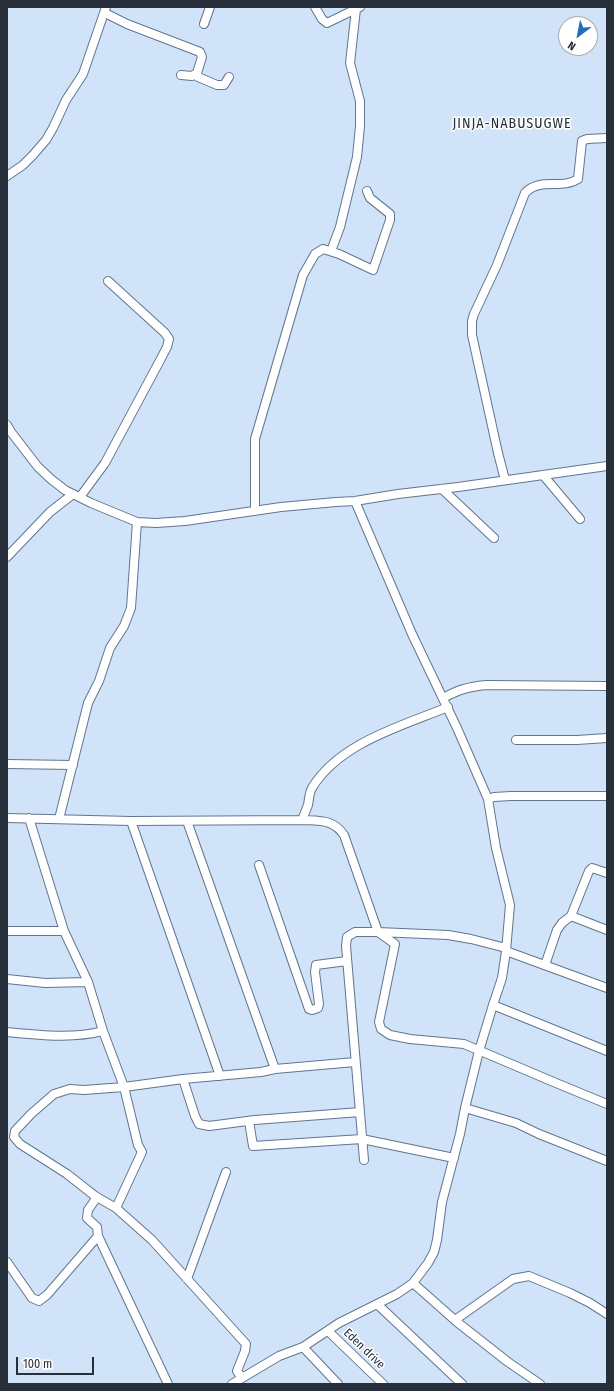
<!DOCTYPE html>
<html>
<head>
<meta charset="utf-8">
<style>
  body { margin:0 }
  #map { position:relative; width:614px; height:1391px; overflow:hidden; background:#d1e3f9; font-family:"Fira Sans Condensed",sans-serif }
  canvas { display:block }
  .frame { position:absolute; inset:0; border:8px solid #262f3a; pointer-events:none }
  .north { position:absolute; left:558px; top:16px; width:40px; height:40px; box-sizing:border-box; background:#fff; border:1px solid #a8acb0; border-radius:50%; rotate:212deg; font-size:11px; font-weight:700; line-height:16px; text-align:center; color:#262f3a }
  .north::after { content:''; display:block; margin:auto; width:14px; height:18px; background:#206ebe; clip-path:polygon(50% 0,100% 100%,50% 72%,0 100%) }
  .scale { position:absolute; left:16px; top:1357px; width:78px; height:18px; box-sizing:border-box; border:2px solid #262f3a; border-top:0; padding-left:5px; font-size:12px; line-height:14px; white-space:nowrap; color:#262f3a; -webkit-text-stroke:3px #fff; paint-order:stroke }
</style>
</head>
<body>
<div id="map">
<canvas width="614" height="1391"></canvas>
<div class="frame"></div>
<div class="north">N</div>
<div class="scale">100 m</div>
</div>
<script>
const g = document.querySelector('canvas').getContext('2d');
g.lineJoin = 'round';
function trace(path, color, width, dash) { g.strokeStyle = color; g.lineWidth = width; g.lineCap = dash ? 'butt' : 'round'; g.setLineDash(dash || []); g.stroke(path); }
function write(font, color, halo, rows, align = 'center') {
  g.font = font + ' "Fira Sans Condensed",sans-serif'; g.lineWidth = 3; g.setLineDash([]); g.textBaseline = 'middle'; g.strokeStyle = halo; g.fillStyle = color; for (const [text, x, y, turn = 0] of rows) {
    g.save(); g.translate(x, y); g.rotate((+turn || 0) * Math.PI / 180); g.textAlign = isNaN(turn) ? turn : align; if (halo) g.strokeText(text, 0, 0); g.fillText(text, 0, 0); g.restore();
  }
}
const minor = new Path2D(`
  M315 7 322 19 327 23 360 7
  M105 13 127 24 200 52 202 57 197 73 192 76 181 75
  M204 24 210 7
  M197 73 198 77 217 85H224L229 77
  M7 176 23 165 33 155 46 140 53 128 66 100 83 74 106 7
  M331 251 340 227 357 157 360 126V101L350 63 356 9
  M7 425 11 432 38 467 52 480 65 490 91 503 137 522 156 523 185 521 281 507 336 502 355 501 398 494 458 487 607 466
  M543 475 580 519
  M505 480 498 453 472 335V321L474 314 497 265 525 193C539 177 562 190 578 179L582 141 587 139 607 138
  M442 489 494 538
  M80 497 105 463 157 366 167 347 169 339 165 333 108 281
  M355 501 412 634 457 728 488 799 496 848 510 905 506 951 502 978 493 1005 607 1051
  M255 511V439L303 275 315 254 323 249 339 254 373 270 390 220V214L370 198 367 191
  M7 557 50 512 73 494
  M443 698C460 689 468 687 486 685L607 686
  M516 740H577L607 738
  M7 764 73 765
  M488 799 494 797 511 796H607
  M7 818 131 821 302 820C320 821 333 819 344 835L378 932 395 944 379 1022 381 1029 390 1035 410 1039 464 1044 556 1083 607 1104
  M29 818 64 931 88 982 103 1031 124 1087 138 1145 142 1152 116 1208
  M59 819 88 703 99 681 110 648 124 626 131 608 137 522
  M302 820C304 815 306 810 308 805 309 800 309 793 312 788 339 743 402 726 448 707
  M131 821 220 1076
  M187 821 275 1069
  M259 865 309 1009 312 1010 318 1008 319 1004 315 972 316 965 347 961
  M571 916 607 930
  M7 931H64
  M506 951 607 988
  M545 965 557 930 562 923 571 916 589 871 592 868 607 873
  M7 979 45 983 88 982
  M7 1032C38 1035 73 1039 103 1031
  M183 1079 195 1116 199 1124 209 1126 255 1120 360 1112
  M465 1108 516 1123 539 1134 607 1161
  M249 1121 253 1146 362 1139 454 1158
  M364 1160 346 946 347 937 355 932H378L448 935 471 939 506 948
  M95 1196V1200L88 1210 87 1218 97 1227 98 1236 168 1384
  M7 1262 32 1298 39 1301 47 1295 98 1236
  M187 1279 226 1172
  M413 1283 457 1322 508 1362 540 1384
  M377 1304 462 1384
  M455 1320 513 1279 529 1276 570 1293 590 1303 607 1314
  M328 1331 383 1384
  M303 1347 338 1384
  M243 1377 239 1374 237 1371 245 1351 246 1344 152 1240 116 1208 95 1196 67 1174 20 1144 14 1137 15 1131 31 1114 54 1094 70 1089 84 1090 124 1087 183 1079 261 1072 275 1069 355 1062
  M232 1384 279 1356 303 1347 339 1323 397 1294 413 1283 428 1263 434 1252 437 1240 442 1202 460 1134 465 1108 479 1051 493 1005`);
trace(minor, '#61758e', 10);
trace(minor, '#fff', 8);
write('12px', '#262f3a', '#fff', [
  ["Eden drive",364,1349,44]
]);
g.letterSpacing = '1px';
write('14px', '#262f3a', '#fff', [
  ["JINJA-NABUSUGWE",512,124]
]);
g.letterSpacing = '0px';
</script>
</body>
</html>
